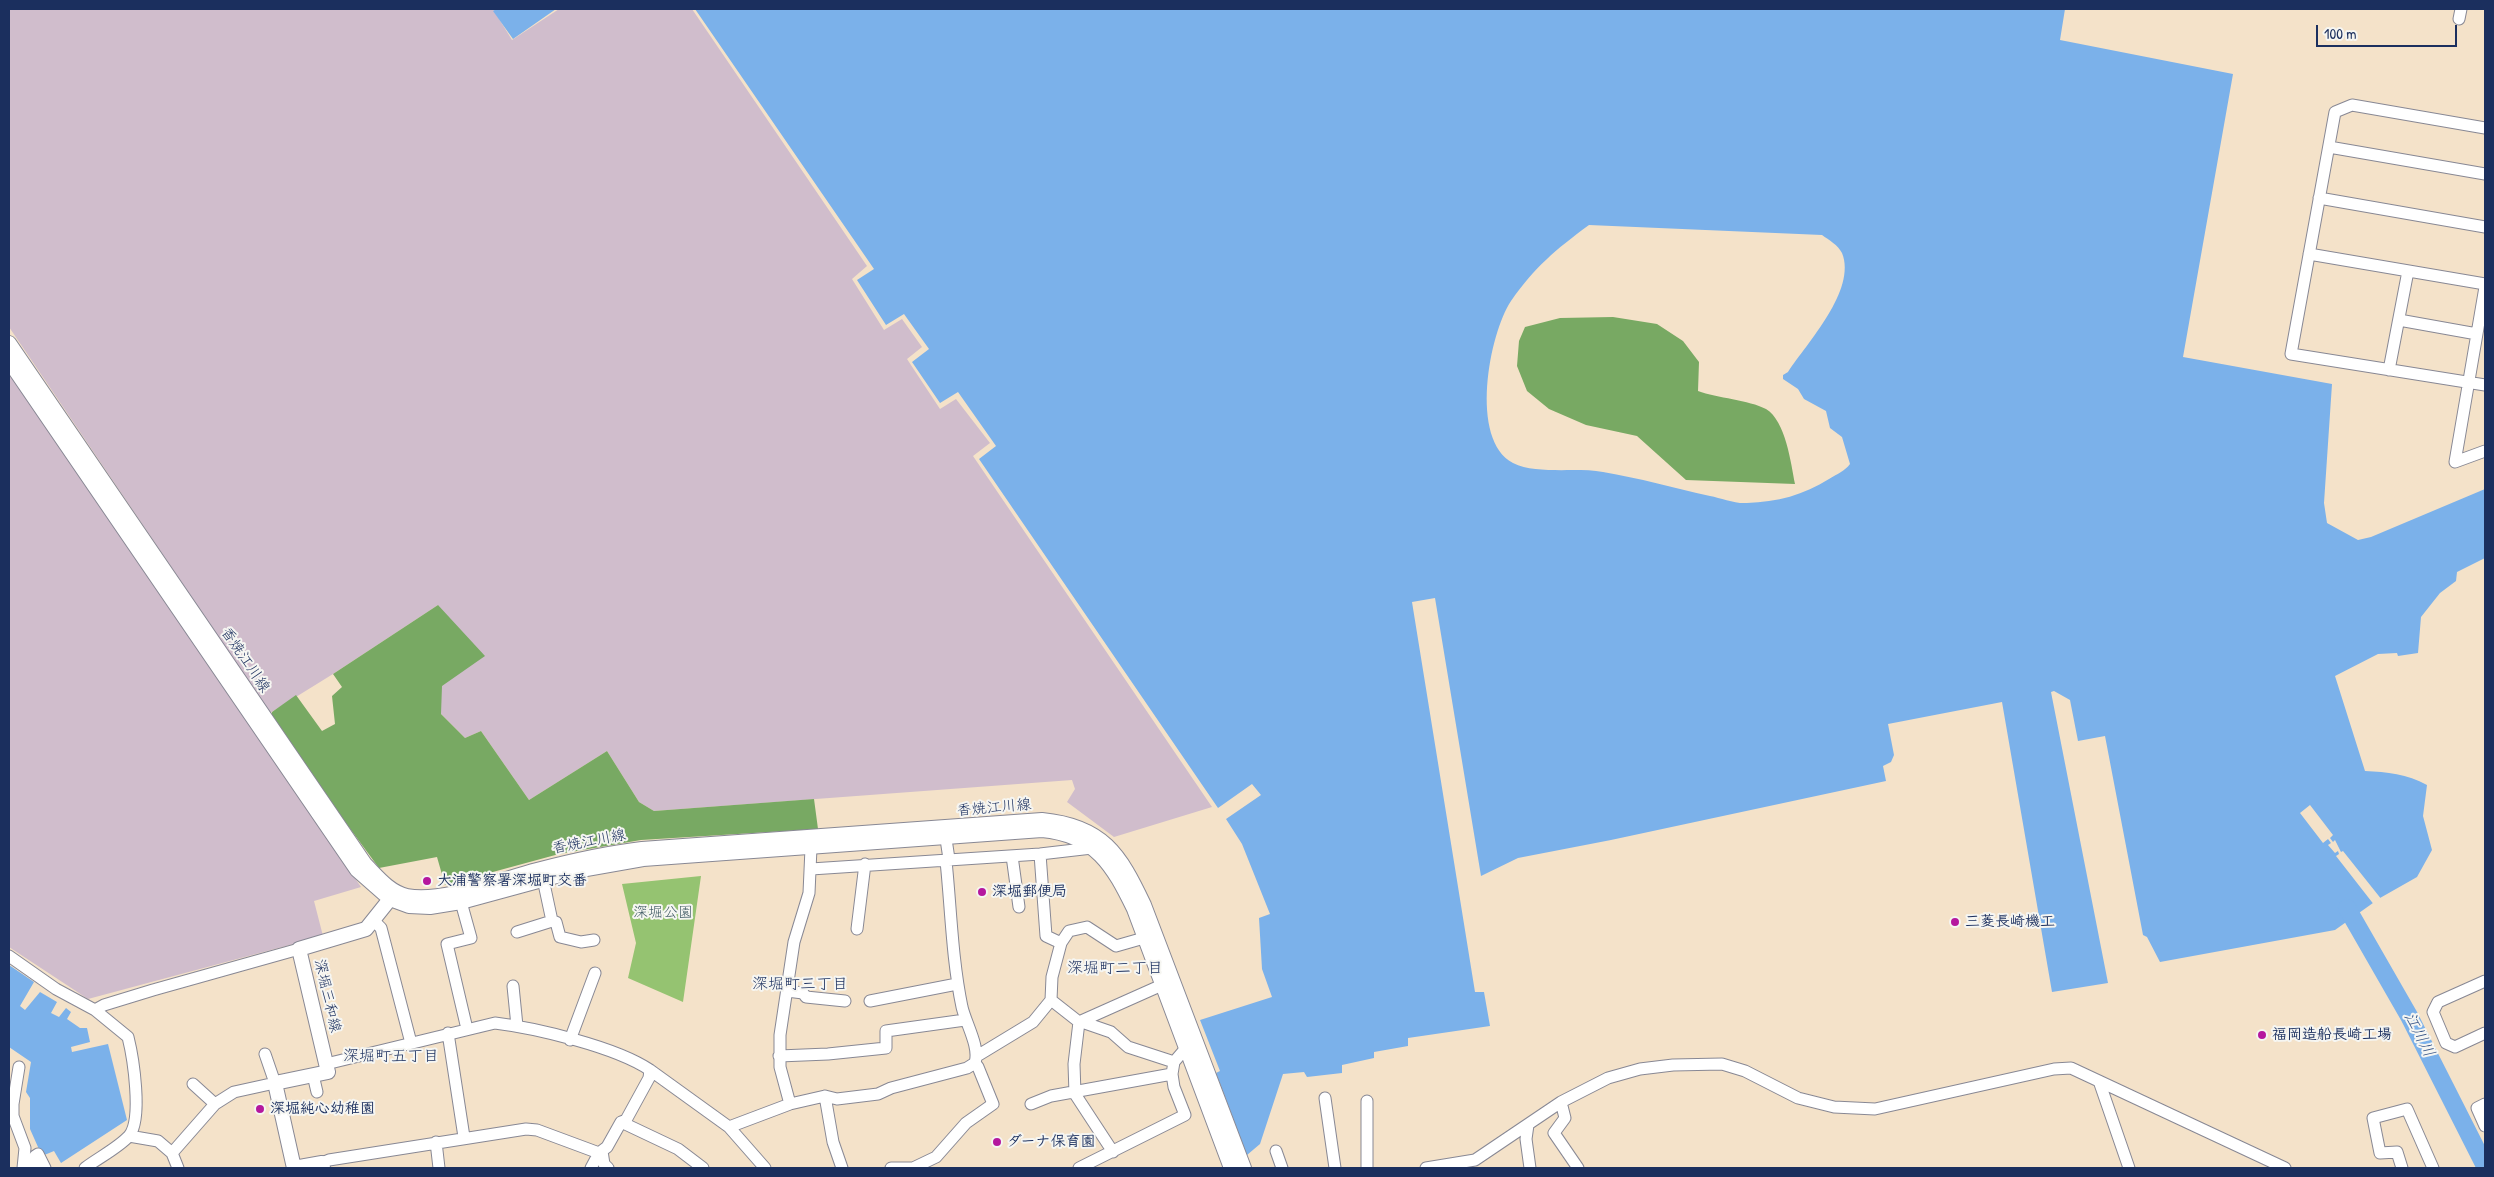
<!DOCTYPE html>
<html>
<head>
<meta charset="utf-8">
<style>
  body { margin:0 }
  #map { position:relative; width:2494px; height:1177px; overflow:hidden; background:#f4e2c9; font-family:"Patrick Hand",sans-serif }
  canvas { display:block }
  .frame { position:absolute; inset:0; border:10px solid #1b2f5e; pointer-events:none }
  .scale { position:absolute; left:2316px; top:25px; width:141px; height:22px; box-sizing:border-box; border:2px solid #1b2f5e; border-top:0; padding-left:6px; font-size:15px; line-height:18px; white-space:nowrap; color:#1b2f5e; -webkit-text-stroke:4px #f6f6f2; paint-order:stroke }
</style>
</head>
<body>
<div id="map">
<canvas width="2494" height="1177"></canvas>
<div class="frame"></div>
<div class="scale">100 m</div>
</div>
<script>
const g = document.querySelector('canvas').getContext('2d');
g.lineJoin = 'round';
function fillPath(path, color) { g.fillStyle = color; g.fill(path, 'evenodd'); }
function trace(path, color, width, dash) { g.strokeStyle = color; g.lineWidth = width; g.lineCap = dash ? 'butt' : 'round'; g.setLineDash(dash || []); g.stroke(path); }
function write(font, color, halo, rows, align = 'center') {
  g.font = font + ' "Patrick Hand","Klee One",sans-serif'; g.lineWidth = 4; g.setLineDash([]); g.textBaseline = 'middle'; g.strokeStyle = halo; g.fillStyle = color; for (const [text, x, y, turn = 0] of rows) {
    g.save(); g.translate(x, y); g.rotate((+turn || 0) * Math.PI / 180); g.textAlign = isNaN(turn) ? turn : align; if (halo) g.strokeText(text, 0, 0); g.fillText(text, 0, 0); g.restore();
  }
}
fillPath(new Path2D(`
  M9 9H493L512 40 559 9H692L867 266 852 279 884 330 902 319 922 347 907 359 940 409 956 399 990 443 973 456 1212 807 1114 837 1067 802 1075 789 1072 780 654 811 639 802 607 751 529 800 481 731 465 738 441 714 438 605 333 674 270 713 9 327Z
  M9 372 361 887 314 901 323 936 88 999 9 947Z`), '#d0bdcc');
fillPath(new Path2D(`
  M701 876 683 1002 628 978 636 943 622 884Z`), '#95c371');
fillPath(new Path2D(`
  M1613 317 1657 324 1683 341 1699 362 1698 391C1717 398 1749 400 1766 409 1786 421 1791 464 1795 484L1686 480 1637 436 1586 425 1549 409 1527 391 1517 366 1519 341 1525 327 1560 318Z
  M438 605 485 656 442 686 441 714 465 738 481 731 529 800 607 751 639 802 654 811 814 799 818 829 641 840 559 854 445 885 437 857 379 868 270 720 272 712 296 695 322 731 335 724 332 696 342 687 333 674Z`), '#78a963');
fillPath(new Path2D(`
  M496 9H556L513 39 493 11Z
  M695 9H2065L2060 40 2233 74 2183 357 2332 384 2324 503 2327 523 2358 540 2371 537 2485 489V558L2457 572 2456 581 2440 593 2421 617 2418 653 2398 656 2397 653 2378 654 2335 676 2365 771C2387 772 2407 774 2427 785L2423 816 2432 850 2417 877 2380 898 2335 930 2160 962 2147 937 2143 935 2105 736 2078 741 2070 700 2054 691 2051 692 2108 983 2052 992 2002 702 1888 724 1894 755 1891 762 1883 766 1886 781 1611 840 1518 858 1481 876 1435 598 1412 602 1475 992H1484L1490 1026 1408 1038V1046L1374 1052V1058L1342 1065V1073L1307 1077 1304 1072 1283 1074 1260 1144 1247 1155 1216 1073 1220 1071 1200 1020 1272 997 1262 969 1259 918 1270 914 1242 844 1226 819 1261 795 1252 784 1218 808 979 459 996 446 958 392 940 403 912 362 929 349 904 314 886 325 857 280 874 269ZM1589 225 1822 235C1829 240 1838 245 1842 253 1857 290 1807 343 1788 372L1783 375V379L1798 389 1804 399 1826 411 1830 428 1842 437 1850 464C1845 471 1837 474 1829 479 1804 495 1777 502 1747 503 1735 504 1721 498 1710 496 1674 488 1639 478 1603 472 1576 467 1537 475 1513 463 1469 440 1489 334 1511 301 1535 267 1555 250 1589 225Z
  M9 965 34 982 20 1006 25 1010 40 992 57 1002 51 1013 59 1017 66 1008 71 1012 67 1019 80 1028H87L90 1042 71 1047 72 1052 108 1044 127 1120 61 1163 54 1151 42 1156 30 1129V1098L26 1092 31 1062 9 1047Z`), '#7bb1ea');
fillPath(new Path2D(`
  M2310 805 2333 835 2330 838 2333 842 2335 840 2341 852 2343 851 2382 900 2375 906 2336 856 2339 854 2338 851 2335 853 2328 845 2331 843 2328 839 2323 843 2300 813Z`), '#f4e2c9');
trace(new Path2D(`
  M2347 908 2409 1016 2485 1166`), '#7bb1ea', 18);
const minor = new Path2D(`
  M2459 19 2461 9
  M2485 128 2352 105 2335 112 2291 354 2485 385
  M2329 147 2485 174
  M2319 198 2485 227
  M2309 254 2485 284
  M2485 287 2455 462 2485 451
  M2399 320 2477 334
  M2389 370 2408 271
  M1040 854 1046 936 1061 943
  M1012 856 1019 907
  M811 869 1040 854 1092 848
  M543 879 552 921 556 922 560 937 581 942 594 940
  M461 902 471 938 447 944 467 1029
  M373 920 381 928 411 1043
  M857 929 865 864
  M517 932 552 921
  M9 956 56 989 95 1010 104 1005 153 990 299 949
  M2485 981 2438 1002 2433 1012 2446 1043 2455 1047 2485 1033
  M513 986 517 1026
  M787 991 803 993 806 997 845 1001
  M1051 1000 1079 1022
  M870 1001 957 984
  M1079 1022 1074 1064 1075 1094 1113 1152
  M1079 1022 1162 985
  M1082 1022 1111 1032 1128 1047 1174 1062
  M448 1033 464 1137
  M570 1040 595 973
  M779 1056 828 1054 886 1048V1031L965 1020
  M977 1056 1033 1022 1051 1000 1052 977 1061 943 1069 931 1087 927 1116 946 1144 938
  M19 1067 13 1104V1116L25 1148 23 1168
  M650 1070 729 1127 765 1168
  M313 1075 317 1092
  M2099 1081 2129 1168
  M193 1084 215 1104
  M825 1096 833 1142 842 1168
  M1325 1098 1335 1168
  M1561 1102 1565 1118 1554 1133 1578 1168
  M790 1104 780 1067V1035L794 942 809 893 811 848
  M1031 1104 1051 1096 1172 1074 1174 1062 1186 1048
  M2485 1104 2477 1108 2485 1126
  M621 1122 678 1149 703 1168
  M1528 1125 1526 1139 1530 1168
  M729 1127 790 1104 825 1096 837 1099 878 1094 891 1088 967 1068 975 1063C980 1047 966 1024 962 1007 952 959 951 909 946 861L949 859 946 839
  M129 1136 158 1141 172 1153 215 1104 234 1092 275 1083 265 1054
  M436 1142 439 1168
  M602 1151 604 1164 608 1168
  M1276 1151 1282 1168
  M172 1153 178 1168
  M322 1163 329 1160 526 1129 537 1130 599 1153 607 1147 621 1122 626 1120 649 1078 650 1070C616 1047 536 1028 495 1023L326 1064
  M33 1168 35 1156 38 1154 45 1168
  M85 1168C98 1158 118 1148 129 1136 143 1119 133 1057 128 1037L95 1010
  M591 1168 599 1153
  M891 1168H913L936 1157 966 1123 993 1104 978 1067 975 1063
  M1079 1168 1185 1115 1174 1087 1172 1074
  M1367 1168V1101
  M1426 1168 1475 1160 1561 1102 1608 1078 1640 1069 1673 1065 1722 1064 1745 1071 1798 1098 1834 1107 1875 1109 2054 1069 2071 1068 2285 1168
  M2402 1168 2397 1152 2380 1153 2373 1118 2407 1109 2433 1168`);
const major = new Path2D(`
  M9 343 365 864C377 876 389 892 407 896 442 903 502 879 537 870 572 861 607 853 642 849L1042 820C1103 826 1120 854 1144 905L1244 1168
  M9 361 357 870 390 899 409 906 430 907 461 902 575 871 643 859 1042 830C1096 835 1113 866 1134 909L1231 1168
  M323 1168 322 1163 294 1168 275 1083 328 1072 299 949 366 929 390 899`);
trace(minor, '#888894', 13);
trace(major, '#888894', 16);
trace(minor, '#fff', 11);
trace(major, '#fff', 14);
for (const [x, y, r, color] of [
  [427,881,5,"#b5179e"],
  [982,892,5,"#b5179e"],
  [1955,922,5,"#b5179e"],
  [2262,1035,5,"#b5179e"],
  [260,1109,5,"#b5179e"],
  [997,1142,5,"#b5179e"]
]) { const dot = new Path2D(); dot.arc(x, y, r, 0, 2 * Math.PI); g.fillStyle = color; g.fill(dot); trace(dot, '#f6f6f2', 2); }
write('15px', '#1b2f5e', '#f6f6f2', [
  ["香焼江川線",245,660,56],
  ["香焼江川線",994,808,-5],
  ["香焼江川線",589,842,-11],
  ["深堀三和線",327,996,77]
]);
write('bold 15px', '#1b2f5e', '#f6f6f2', [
  ["大浦警察署深堀町交番",437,881],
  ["深堀郵便局",992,892],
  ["三菱長崎機工",1965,922],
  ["福岡造船長崎工場",2272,1035],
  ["深堀純心幼稚園",270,1109],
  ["ダーナ保育園",1007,1142]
], 'left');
write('15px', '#405b64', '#f6f6f2', [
  ["深堀公園",663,913]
]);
write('16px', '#1b2f5e', '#f6f6f2', [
  ["深堀町二丁目",1115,969],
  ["深堀町三丁目",800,985],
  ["深堀町五丁目",391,1057]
]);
write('italic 16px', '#385688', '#f6f6f2', [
  ["江川川",2419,1035,63]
]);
</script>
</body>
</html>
